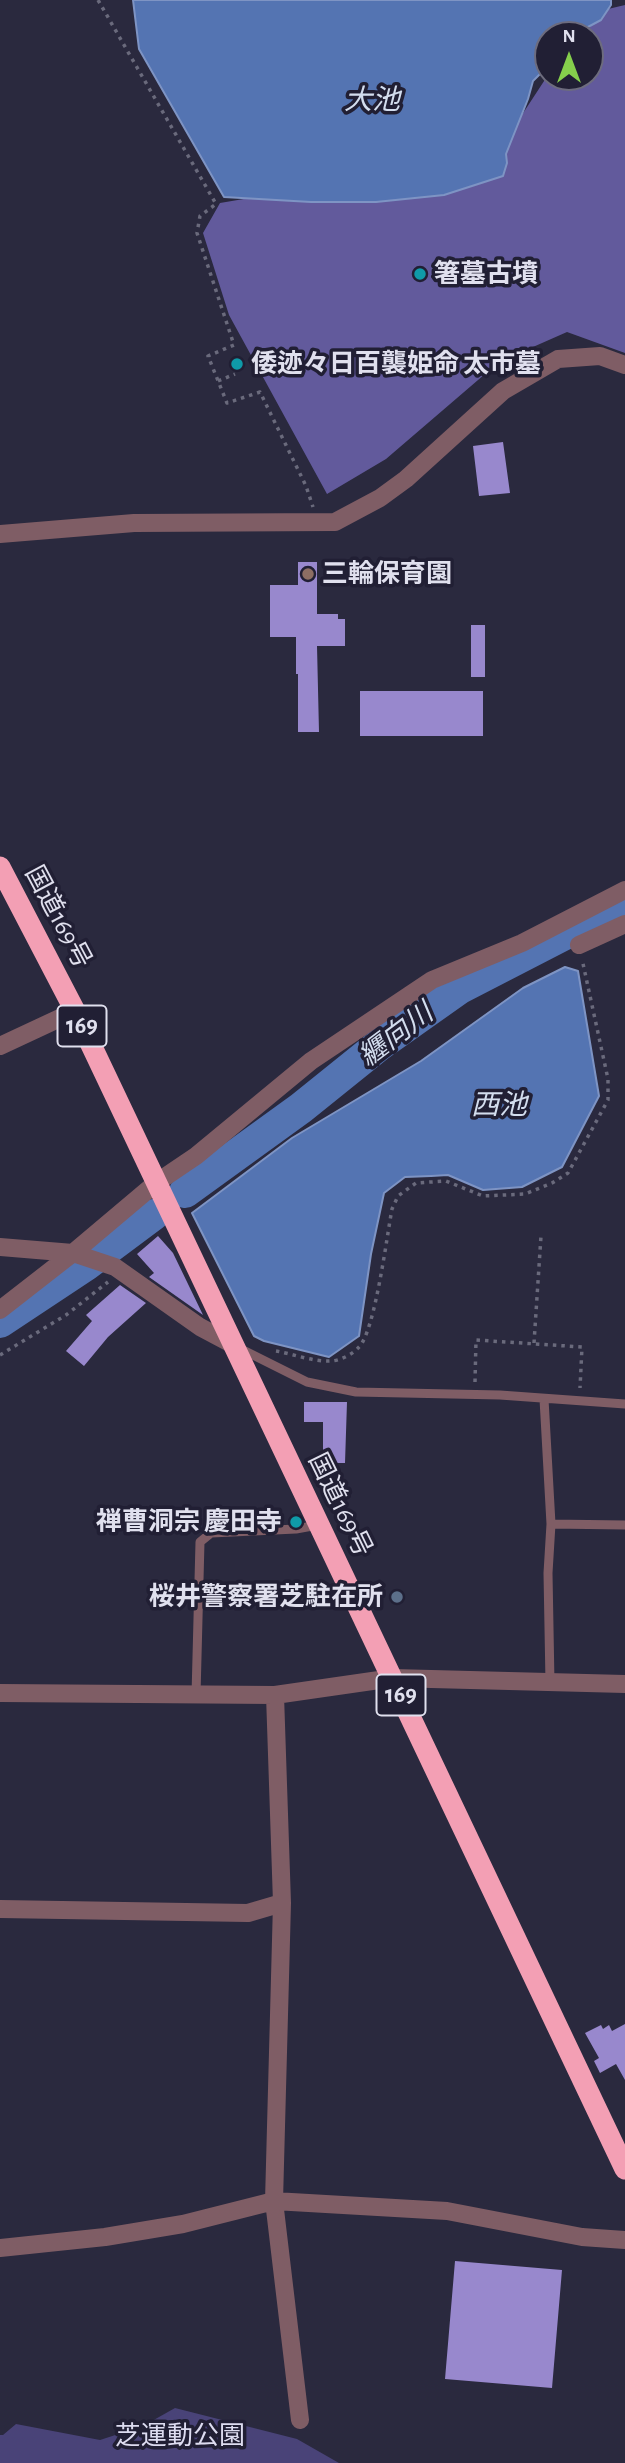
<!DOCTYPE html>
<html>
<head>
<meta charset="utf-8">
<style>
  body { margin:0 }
  #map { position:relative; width:625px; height:2463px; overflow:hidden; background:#2a293e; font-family:"Alegreya Sans",sans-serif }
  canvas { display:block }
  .north { position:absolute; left:534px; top:21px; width:70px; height:70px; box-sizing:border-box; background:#211f34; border:2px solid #6d6c7e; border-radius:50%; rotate:0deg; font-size:19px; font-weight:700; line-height:28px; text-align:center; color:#e0e0ee }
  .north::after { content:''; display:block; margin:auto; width:24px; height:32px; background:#85cf4c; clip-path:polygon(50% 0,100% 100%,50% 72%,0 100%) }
</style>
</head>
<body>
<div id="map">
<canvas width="625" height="2463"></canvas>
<div class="north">N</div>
</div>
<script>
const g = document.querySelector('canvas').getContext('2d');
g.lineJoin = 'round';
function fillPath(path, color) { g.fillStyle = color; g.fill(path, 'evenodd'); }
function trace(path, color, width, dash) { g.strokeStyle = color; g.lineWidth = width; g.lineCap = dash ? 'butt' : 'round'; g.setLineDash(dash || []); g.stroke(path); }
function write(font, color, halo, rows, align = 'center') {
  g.font = font + ' "Alegreya Sans","Noto Sans JP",sans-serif'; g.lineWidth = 7; g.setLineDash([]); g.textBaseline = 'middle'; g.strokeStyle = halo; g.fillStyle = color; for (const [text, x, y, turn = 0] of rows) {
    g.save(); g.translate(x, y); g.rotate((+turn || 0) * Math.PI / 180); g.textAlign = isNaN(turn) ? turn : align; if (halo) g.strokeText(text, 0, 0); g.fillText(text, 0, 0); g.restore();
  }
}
fillPath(new Path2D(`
  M175 2408 297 2439 339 2463H0V2435H3L16 2424 100 2440 143 2426Z`), '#494378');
fillPath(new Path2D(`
  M625 5V353L567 332 499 362 386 459 327 494 229 315 203 233 220 203 273 194 478 182 548 75V77H590V35H582L608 9Z`), '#625a9c');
const water = new Path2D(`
  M133 0H611V5L601 20 573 35H548V66L533 81 528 99 506 154 507 163 503 176 444 195 376 202H311L224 197 139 49Z
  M565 967 578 971 599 1096 562 1167 522 1187 483 1190 448 1175 431 1176 405 1177 384 1193 371 1254 359 1336 329 1357 264 1341 254 1336 192 1213 292 1138 421 1061 523 988Z`);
fillPath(water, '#5474b2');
trace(water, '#7e94c4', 2);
trace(new Path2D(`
  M185 1192 301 1108 378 1046 460 988 588 922 625 908
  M0 1322 86 1265 153 1215`), '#5474b2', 32);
fillPath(new Path2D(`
  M503 442 510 493 479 496 473 446Z
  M298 562H317V614H338V619H345V646H317L319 732H298V674H296V637H270V585H298Z
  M471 625H485V677H471Z
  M360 691H483V736H360Z
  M158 1236 173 1253 203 1315 149 1277 154 1273 137 1254Z
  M120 1285 146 1303 108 1337 84 1366 66 1351 92 1321 86 1315Z
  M304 1402H347L345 1463H323V1422H304Z
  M625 2024V2080L616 2064 600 2073 594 2061 599 2058 585 2033 601 2025 603 2029 609 2025 612 2031Z
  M455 2261 562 2270 552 2388 445 2379Z`), '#9888cd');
trace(new Path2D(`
  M98 0 216 204 200 216 197 233 234 345 208 356 227 403 260 392 306 486 313 507
  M218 381 235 374
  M534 1343 541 1236
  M276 1351C293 1354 314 1362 330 1361 340 1361 353 1354 359 1347 375 1331 387 1235 392 1209L398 1196 416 1183 446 1181 483 1196 525 1194 552 1183 568 1173 608 1100V1079L582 959
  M0 1355 66 1315 108 1282
  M475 1382 476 1340 582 1347 580 1388`), '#6a6a7c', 3.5, [3.5, 5]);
trace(new Path2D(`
  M241 1349 307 1382 356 1392 500 1395 625 1404
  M544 1399 551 1524 548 1573 550 1683
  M551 1524 625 1525
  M196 1695 200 1542 211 1533 296 1529 318 1525`), '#7f5d65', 9);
trace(new Path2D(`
  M0 534 134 523 335 522 380 498 406 479 503 391 558 359 600 356 625 365
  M579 945 625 924
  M0 1046 75 1011
  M0 1247 73 1253 115 1267 200 1327 232 1344
  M0 1310 73 1253 156 1183 196 1156 311 1061 432 980 522 943 625 890
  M0 1693 275 1695 393 1678 625 1684
  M275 1695 282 1903 274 2201 300 2420
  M0 1909 248 1913 282 1903
  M0 2248 105 2237 183 2224 274 2201 447 2211 582 2237 625 2240`), '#7f5d65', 18);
trace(new Path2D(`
  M0 867 75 1011 625 2169`), '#f39fb4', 21);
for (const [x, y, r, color] of [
  [420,274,7,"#0f9aa8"],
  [237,364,7,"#0f9aa8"],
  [308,574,7,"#8d6e63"],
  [296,1522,7,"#0f9aa8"],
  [397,1597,7,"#5c6f8a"]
]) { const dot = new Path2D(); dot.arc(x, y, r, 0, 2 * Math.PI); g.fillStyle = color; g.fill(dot); trace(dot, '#211f34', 2.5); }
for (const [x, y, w] of [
  [82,1026,49],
  [401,1695,49]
]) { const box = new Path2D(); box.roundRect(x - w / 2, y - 20.5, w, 41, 5); g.fillStyle = '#211f34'; g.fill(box); trace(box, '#e0e0ee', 2); }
write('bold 24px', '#e0e0ee', null, [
  ["169",82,1026],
  ["169",401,1695]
]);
write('bold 26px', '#e0e0ee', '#211f34', [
  ["箸墓古墳",434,274],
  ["倭迹々日百襲姫命 太市墓",251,364],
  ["三輪保育園",322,574],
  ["禅曹洞宗 慶田寺",282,1522,"right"],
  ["桜井警察署芝駐在所",383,1597,"right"]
], 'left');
write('26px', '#e0e0ee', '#211f34', [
  ["国道169号",58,917,62],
  ["国道169号",340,1505,64]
]);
write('26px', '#dddcf0', '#211f34', [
  ["芝運動公園",180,2436]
]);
write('italic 28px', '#d3ddee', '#211f34', [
  ["大池",372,101],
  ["纒向川",396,1035,-37],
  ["西池",499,1106]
]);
</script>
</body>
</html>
